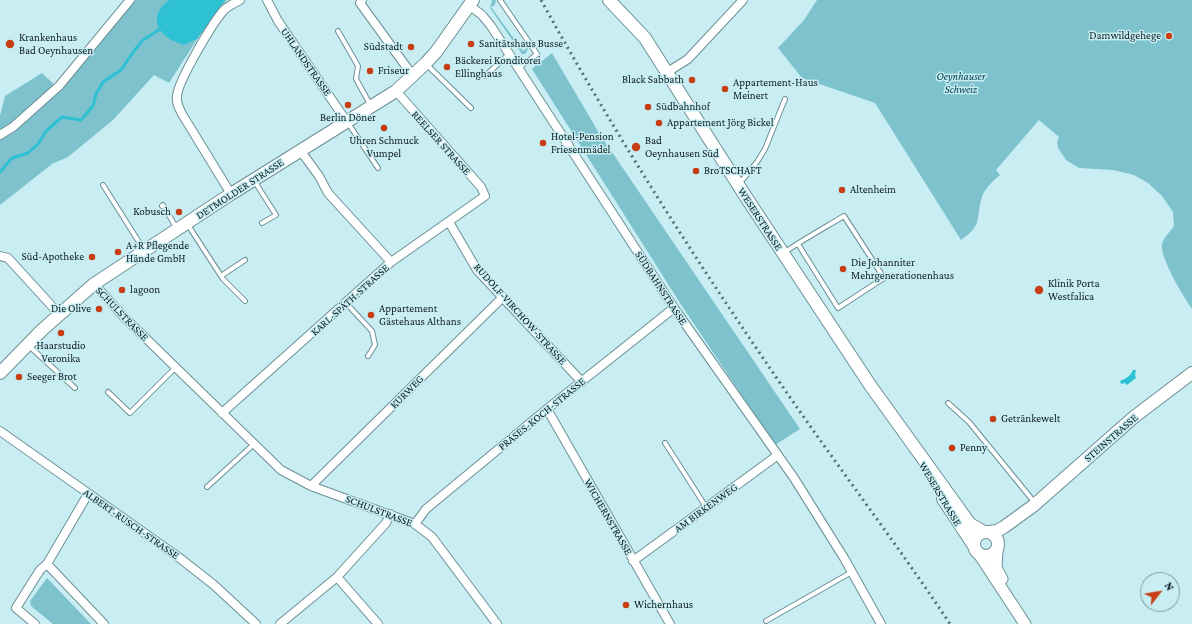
<!DOCTYPE html>
<html>
<head>
<meta charset="utf-8">
<style>
  body { margin:0 }
  #map { position:relative; width:1192px; height:624px; overflow:hidden; background:#c8eef4; font-family:"Crimson Pro",serif }
  canvas { display:block }
  .north { position:absolute; left:1140px; top:572px; width:40px; height:40px; box-sizing:border-box; background:#c8eef4; border:1px solid #7e9a9f; border-radius:50%; rotate:59deg; font-size:11px; font-weight:700; line-height:16px; text-align:center; color:#0e1c1f }
  .north::after { content:''; display:block; margin:auto; width:14px; height:18px; background:#c73e14; clip-path:polygon(50% 0,100% 100%,50% 72%,0 100%) }
</style>
</head>
<body>
<div id="map">
<canvas width="1192" height="624"></canvas>
<div class="north">N</div>
</div>
<script>
const g = document.querySelector('canvas').getContext('2d');
g.lineJoin = 'round';
function fillPath(path, color) { g.fillStyle = color; g.fill(path, 'evenodd'); }
function trace(path, color, width, dash) { g.strokeStyle = color; g.lineWidth = width; g.lineCap = dash ? 'butt' : 'round'; g.setLineDash(dash || []); g.stroke(path); }
function write(font, color, halo, rows, align = 'center') {
  g.font = font + ' "Crimson Pro",serif'; g.lineWidth = 3; g.setLineDash([]); g.textBaseline = 'middle'; g.strokeStyle = halo; g.fillStyle = color; for (const [text, x, y, turn = 0] of rows) {
    g.save(); g.translate(x, y); g.rotate((+turn || 0) * Math.PI / 180); g.textAlign = isNaN(turn) ? turn : align; if (halo) g.strokeText(text, 0, 0); g.fillText(text, 0, 0); g.restore();
  }
}
fillPath(new Path2D(`
  M134 0H227L198 38 169 83 154 75 113 120 68 157 52 164 0 205V116L5 96 42 73 60 90Z
  M492 0H496L495 5 491 7 523 51 530 46 525 54H522L490 8Z
  M817 0H1192V309C1184 297 1160 259 1162 244 1164 237 1170 232 1174 226L1173 212 1162 196 1148 183 1134 175 1113 170 1079 168 1066 160 1058 148 1057 142 1059 137 1039 120 996 170 1000 175C993 181 985 188 982 197 975 219 984 224 961 240L875 103 802 78 778 48 804 20Z
  M552 53 599 133 800 429 775 445 680 303 532 69Z
  M47 578 91 624H53L31 606 30 601Z`), '#7dc2cd');
fillPath(new Path2D(`
  M169 0H225L197 39 184 45C160 38 145 19 169 0Z
  M1133 370H1136L1135 375 1136 378 1127 385 1125 383 1121 384 1120 381C1125 379 1131 376 1133 370Z`), '#2ec1d4');
trace(new Path2D(`
  M0 172 12 158 28 153 38 144 46 131 62 117 81 120 93 106 96 94 103 82 121 70 134 51 143 40 162 28`), '#2ec1d4', 3);
const service = new Path2D(`
  M500 0 537 54 519 68
  M338 31 358 66 356 79 371 106
  M426 64 471 108
  M485 76 509 54
  M348 123 378 168
  M255 182 276 215 262 223
  M739 184 757 162 765 149 785 99
  M103 185 144 250
  M162 206 163 205 177 229
  M188 225 223 279 245 301
  M785 252C804 239 824 228 844 216L884 278 838 308 798 244
  M221 276 245 260
  M346 303 372 331 375 345 368 356
  M29 346 75 388
  M108 392 130 413 175 368
  M948 403 969 422 1035 503
  M665 443 706 507
  M207 487 254 444
  M766 621 850 573`);
const minor = new Path2D(`
  M267 0 278 21 347 122
  M362 0 360 3 413 76
  M470 6 482 15 491 26 674 308 794 478 844 558 881 624
  M666 73 688 59 743 0
  M0 135 13 127 59 86 130 0
  M300 150 319 176 328 193 391 262
  M231 194 182 114C179 108 176 103 177 96 178 81 213 22 224 10 228 6 235 3 240 0
  M449 222 477 270 582 382
  M0 256 8 258 59 314
  M94 284 125 318 281 470 311 486 415 524 432 537 497 624
  M547 409 670 624
  M222 413 391 262 485 196 481 187 396 91
  M0 431 177 556 214 585 256 624
  M311 486 503 297
  M415 524 426 509 547 409 674 308
  M633 561 778 455
  M47 564 104 624
  M337 577 378 624
  M35 624 16 608 40 570 47 564 88 494
  M280 624 337 577 386 523 390 514`);
const tertiary = new Path2D(`
  M997 551 996 568 1002 579
  M979 554 1025 624`);
const secondary = new Path2D(`
  M609 0 645 38 744 194 870 385 970 524 984 532
  M0 373 42 330 94 284 231 194 396 91 426 63 436 52 473 0
  M943 499 974 546
  M974 544a12 12 0 1 1 24 0a12 12 0 1 1-24 0Z
  M988 532 997 531 1004 527 1033 506 1134 417 1192 373`);
trace(service, '#6c8f95', 6);
trace(minor, '#6c8f95', 10);
trace(tertiary, '#6c8f95', 13);
trace(secondary, '#6c8f95', 14);
trace(service, '#fff', 4);
trace(minor, '#fff', 8);
trace(tertiary, '#fff', 11);
trace(secondary, '#fff', 12);
trace(new Path2D(`
  M541 0C618 140 705 275 796 406 847 479 901 550 950 624`), '#566e72', 3, [2, 4]);
for (const [x, y, r, color] of [
  [1169,36,4,"#c73e14"],
  [10,44,5,"#c73e14"],
  [471,44,4,"#c73e14"],
  [411,47,4,"#c73e14"],
  [447,67,4,"#c73e14"],
  [370,71,4,"#c73e14"],
  [692,80,4,"#c73e14"],
  [725,89,4,"#c73e14"],
  [348,105,4,"#c73e14"],
  [648,107,4,"#c73e14"],
  [659,123,4,"#c73e14"],
  [384,128,4,"#c73e14"],
  [543,143,4,"#c73e14"],
  [636,147,5,"#c73e14"],
  [696,171,4,"#c73e14"],
  [842,190,4,"#c73e14"],
  [179,212,4,"#c73e14"],
  [118,252,4,"#c73e14"],
  [92,257,4,"#c73e14"],
  [843,269,4,"#c73e14"],
  [122,290,4,"#c73e14"],
  [1039,290,5,"#c73e14"],
  [99,309,4,"#c73e14"],
  [371,315,4,"#c73e14"],
  [61,333,4,"#c73e14"],
  [19,377,4,"#c73e14"],
  [993,419,4,"#c73e14"],
  [952,448,4,"#c73e14"],
  [626,605,4,"#c73e14"]
]) { const dot = new Path2D(); dot.arc(x, y, r, 0, 2 * Math.PI); g.fillStyle = color; g.fill(dot); trace(dot, '#c8eef4', 1.5); }
write('11px', '#0e1c1f', '#c8eef4', [
  ["Damwildgehege",1161,36,"right"],
  ["Krankenhaus",19,38],
  ["Bad Oeynhausen",19,51],
  ["Sanitätshaus Busse",479,44],
  ["Südstadt",403,47,"right"],
  ["Bäckerei Konditorei",455,61],
  ["Ellinghaus",455,74],
  ["Friseur",378,71],
  ["Black Sabbath",684,80,"right"],
  ["Appartement-Haus",733,83],
  ["Meinert",733,96],
  ["Südbahnhof",656,107],
  ["Berlin Döner",348,118,"center"],
  ["Appartement Jörg Bickel",667,123],
  ["Hotel-Pension",551,137],
  ["Friesenmädel",551,150],
  ["Uhren Schmuck",384,141,"center"],
  ["Vumpel",384,154,"center"],
  ["Bad",645,141],
  ["Oeynhausen Süd",645,154],
  ["BroTSCHAFT",704,171],
  ["Altenheim",850,190],
  ["Kobusch",171,212,"right"],
  ["A+R Pflegende",126,246],
  ["Hände GmbH",126,259],
  ["Süd-Apotheke",84,257,"right"],
  ["Die Johanniter",851,263],
  ["Mehrgenerationenhaus",851,276],
  ["Klinik Porta",1048,284],
  ["Westfalica",1048,297],
  ["lagoon",130,290],
  ["Die Olive",91,309,"right"],
  ["Appartement",379,309],
  ["Gästehaus Althans",379,322],
  ["Haarstudio",61,346,"center"],
  ["Veronika",61,359,"center"],
  ["Seeger Brot",27,377],
  ["Getränkewelt",1001,419],
  ["Penny",960,448],
  ["Wichernhaus",634,605]
], 'left');
write('11px', '#0e1c1f', '#c8eef4', [
  ["UHLANDSTRASSE",306,62,55],
  ["REELSER STRASSE",441,143,48],
  ["DETMOLDER STRASSE",240,189,-33],
  ["WESERSTRASSE",760,219,57],
  ["SÜDBAHNSTRASSE",661,288,57],
  ["KARL-SPÄTH-STRASSE",350,300,-42],
  ["SCHULSTRASSE",122,314,46],
  ["RUDOLF-VIRCHOW-STRASSE",520,314,48],
  ["KURWEG",407,392,-45],
  ["PRÄSES-KOCH-STRASSE",542,414,-39],
  ["STEINSTRASSE",1111,438,-41],
  ["WESERSTRASSE",940,494,59],
  ["AM BIRKENWEG",706,508,-36],
  ["SCHULSTRASSE",379,511,21],
  ["WICHERNSTRASSE",608,517,60],
  ["ALBERT-RUSCH-STRASSE",131,524,35]
]);
write('italic 11px', '#004048', '#c8eef4', [
  ["Oeynhauser",961,77],
  ["Schweiz",961,90]
]);
</script>
</body>
</html>
